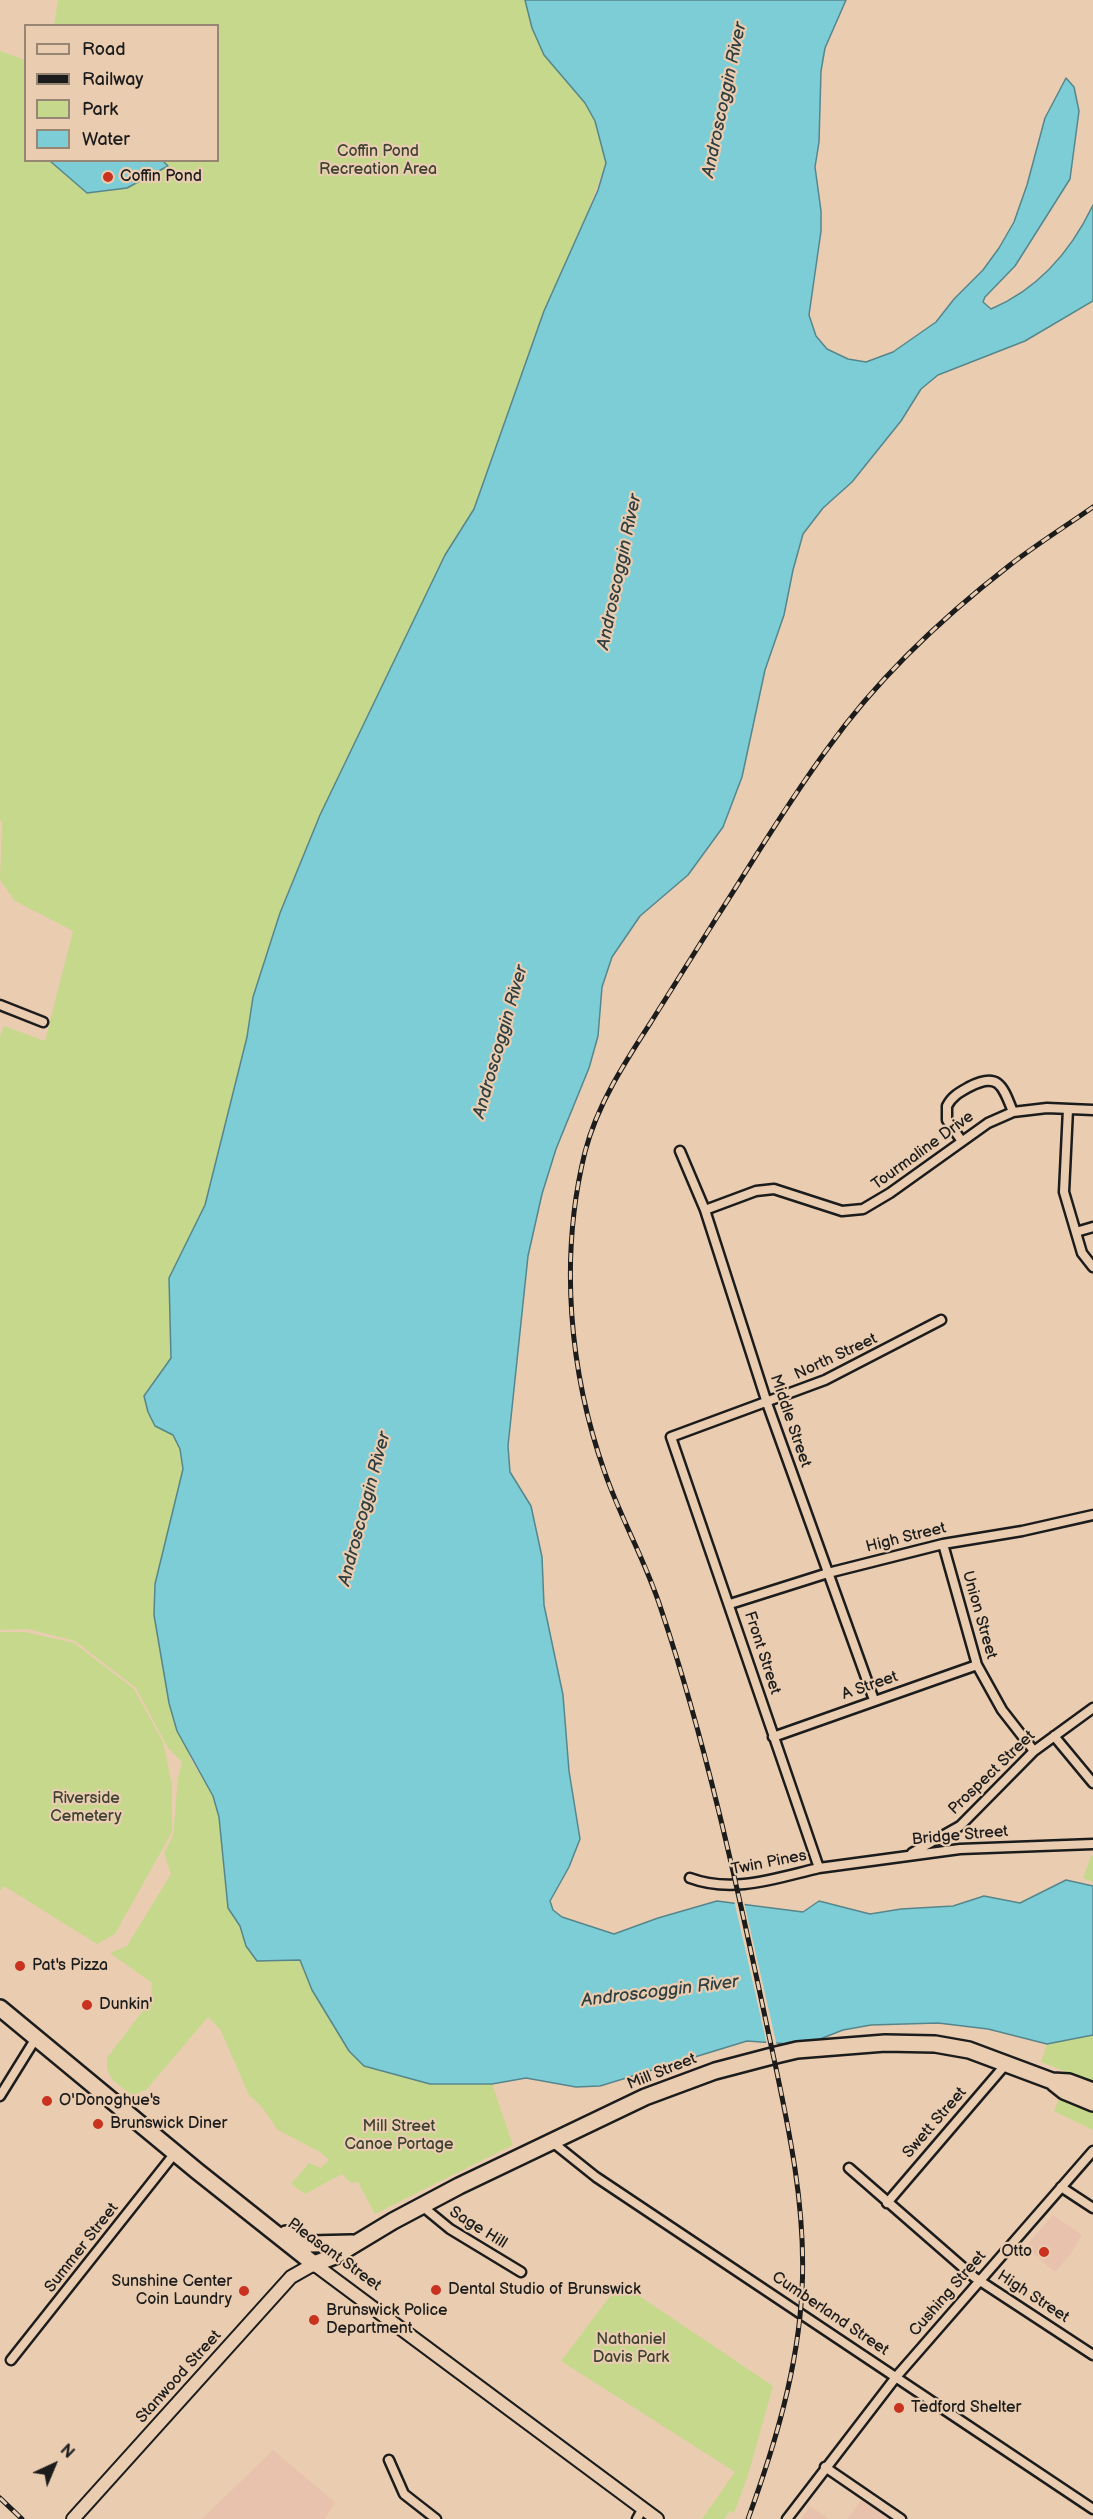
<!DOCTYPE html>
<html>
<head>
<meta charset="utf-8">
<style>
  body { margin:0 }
  #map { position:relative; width:1093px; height:2519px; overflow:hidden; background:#eacdb1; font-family:"Balsamiq Sans",sans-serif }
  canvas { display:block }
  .legend { position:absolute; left:24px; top:24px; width:195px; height:138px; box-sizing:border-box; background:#eacdb1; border:2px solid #988675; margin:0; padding:8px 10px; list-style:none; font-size:18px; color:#1c1c1c }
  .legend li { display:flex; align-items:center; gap:12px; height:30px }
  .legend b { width:30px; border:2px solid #988675 }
  .north { position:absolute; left:24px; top:2435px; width:60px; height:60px; -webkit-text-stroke:4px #eacdb1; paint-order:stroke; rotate:44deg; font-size:16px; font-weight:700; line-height:24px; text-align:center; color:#1c1c1c }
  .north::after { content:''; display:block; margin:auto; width:21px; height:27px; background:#1c1c1c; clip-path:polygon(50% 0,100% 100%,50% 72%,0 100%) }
</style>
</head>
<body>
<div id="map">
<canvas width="1093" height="2519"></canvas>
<ul class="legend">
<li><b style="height:8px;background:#eacdb1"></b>Road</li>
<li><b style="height:8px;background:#1c1c1c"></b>Railway</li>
<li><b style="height:16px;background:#c5d88c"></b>Park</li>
<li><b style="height:16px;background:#7dcdd6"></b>Water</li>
</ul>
<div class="north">N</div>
</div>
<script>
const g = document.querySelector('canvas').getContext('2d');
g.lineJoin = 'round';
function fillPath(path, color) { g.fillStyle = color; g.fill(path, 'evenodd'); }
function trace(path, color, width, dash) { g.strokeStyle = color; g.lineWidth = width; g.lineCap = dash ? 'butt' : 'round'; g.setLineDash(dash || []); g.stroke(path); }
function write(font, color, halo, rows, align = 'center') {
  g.font = font + ' "Balsamiq Sans",sans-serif'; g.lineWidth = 4.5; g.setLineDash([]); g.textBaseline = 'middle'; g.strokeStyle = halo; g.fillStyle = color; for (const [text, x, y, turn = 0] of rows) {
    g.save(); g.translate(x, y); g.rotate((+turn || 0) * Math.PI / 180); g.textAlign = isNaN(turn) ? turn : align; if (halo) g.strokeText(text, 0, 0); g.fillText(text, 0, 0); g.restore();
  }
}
fillPath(new Path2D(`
  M1053 2215 1082 2235 1070 2255 1055 2272 1025 2247Z
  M273 2450 335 2502 325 2519H202Z
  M861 2500 889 2519H847Z
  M810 2506 829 2519H801Z`), '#e8c2ac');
fillPath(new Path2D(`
  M58 0H539L576 54 606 163 572 253 544 311 474 509 445 555 320 815 280 913 253 997 247 1037 205 1205 169 1278 171 1358 144 1396 155 1425 173 1435 180 1449 183 1469 155 1584 154 1615 190 1758 213 1796 219 1817 228 1908 240 1926 246 1946 257 1961 300 1960 312 1990 349 2051 364 2066 430 2084H492L513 2145 375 2214 358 2182 351 2183 342 2174 305 2194 291 2184 309 2163 321 2168 329 2160 320 2152 278 2130 261 2106 249 2095 220 2029 208 2017 146 2090 132 2095C117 2083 105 2079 107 2058L151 2000 152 1983 110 1953 127 1946 171 1874 164 1853 173 1836 178 1778 182 1762 168 1748 136 1688 75 1641 28 1629 0 1630V1036L4 1026 45 1041 73 931 15 901 0 880 2 822 0 820V51L25 60 26 160H218V26L54 25Z
  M0 1632H25L74 1643 134 1689 163 1742 172 1785V1832L115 1934 97 1944 4 1886 0 1891Z
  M1091 1856H1093V1882L1083 1878Z
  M1093 2035V2082L1041 2062 1047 2044Z
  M1060 2097 1093 2110V2130L1054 2111Z
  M620 2283 773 2386 748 2475 734 2513 730 2511 724 2519H702L735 2472 561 2361Z`), '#c5d88c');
const water = new Path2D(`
  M525 0H846L825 48 821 71 819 142 815 167 821 211V231L809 315 816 336 827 349 848 359 866 362 893 352 936 322 954 299 983 270 999 248 1014 222 1027 185 1045 118 1066 78 1074 87 1079 111 1070 179 1015 266 985 297 983 302 991 309C1038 289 1071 251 1093 205V301L1025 341 938 375 921 389 901 421 852 482 823 508 803 534 793 570 784 615 765 670 742 777 723 827 688 875 640 916 612 957 602 987 598 1036 589 1068 556 1149 542 1194 528 1256 508 1446 510 1472 531 1506 542 1557 544 1605 563 1695 569 1771 580 1839 569 1867 550 1901 553 1910 562 1917 614 1934 658 1918 717 1901 803 1912 819 1901 870 1914 901 1909 953 1906 984 1896 1020 1903 1066 1880 1093 1886V2035L1047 2044 988 2029 938 2023 871 2025 843 2030 820 2039 790 2044 747 2041 600 2086 576 2087 526 2078 492 2084H430L364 2066 349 2051 312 1990 300 1960 257 1961 246 1946 240 1926 228 1908 219 1817 213 1796 177 1731 169 1703 154 1615 155 1584 183 1469 180 1449 173 1435 155 1426 148 1412 144 1396 171 1358 169 1278 205 1205 247 1037 253 997 280 913 320 815 445 555 474 509 544 311 598 190 606 163 595 121 585 103 544 55 532 28Z
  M162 160 168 166 127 188 87 193 50 161Z`);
fillPath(water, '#7dcdd6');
trace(water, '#56868c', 1.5);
fillPath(new Path2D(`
  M734 1900 744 1902 777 2046 767 2045Z`), '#eacdb1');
const street = new Path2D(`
  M0 1005 43 1022
  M1068 1109 1064 1192 1082 1253 1093 1267
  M961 1140 947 1120V1106C952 1096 960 1092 969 1087 999 1071 1003 1087 1013 1112
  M680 1151 705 1210 767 1403 874 1700
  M705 1210 756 1191 774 1189 842 1211 863 1209 890 1193 988 1123 1013 1112 1047 1108 1093 1110
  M1076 1232 1093 1227
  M941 1320 825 1380 671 1437 819 1868 960 1849 1093 1844
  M943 1544 977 1665 1002 1710 1034 1751
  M730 1604 828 1573 943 1544 1022 1531 1093 1515
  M1054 1736 1093 1783
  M773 1737 977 1665
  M912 1853 960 1826 1034 1751 1093 1708
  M690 1878C733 1894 776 1878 819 1868
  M0 2096 36 2038
  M551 2141 596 2177 1093 2509
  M849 2168 974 2277 1093 2355
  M1061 2187 1093 2208
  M887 2203 1006 2064
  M422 2206 450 2229 521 2272
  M11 2360 175 2153
  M389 2460 404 2494 436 2519
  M825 2467 901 2519
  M637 2519 643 2508
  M787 2519 896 2377 1093 2151`);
const secondary = new Path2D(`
  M73 2519 291 2277 314 2264 657 2519`);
const highway = new Path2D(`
  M0 2008 197 2171 314 2264 335 2256 393 2221 459 2186 645 2097 715 2071 776 2055 797 2050 885 2043 935 2044 969 2050 1052 2081 1069 2082 1093 2091
  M1054 2083 1064 2091 1093 2103
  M286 2234 310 2244 352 2243`);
trace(street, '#1c1c1c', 13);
trace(secondary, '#1c1c1c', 16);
trace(highway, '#1c1c1c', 20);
trace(street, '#eacdb1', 8);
trace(secondary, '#eacdb1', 12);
trace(highway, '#eacdb1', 15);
const rail = new Path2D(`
  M0 2498 22 2519
  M748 2519C775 2445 798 2369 802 2290 807 2196 783 2103 764 2012 735 1876 705 1740 661 1609 646 1562 621 1519 605 1473 569 1372 559 1257 585 1152 597 1105 625 1062 651 1022 673 987 695 952 717 917 753 861 788 802 828 748 877 679 943 617 1010 565 1037 544 1066 526 1093 507`);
trace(rail, '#1c1c1c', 5);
trace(rail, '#eacdb1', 3, [9]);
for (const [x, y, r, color] of [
  [108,177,6,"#c8321e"],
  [20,1966,6,"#c8321e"],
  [87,2005,6,"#c8321e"],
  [47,2101,6,"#c8321e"],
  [98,2124,6,"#c8321e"],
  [1044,2252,6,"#c8321e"],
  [436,2290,6,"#c8321e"],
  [244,2291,6,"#c8321e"],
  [314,2320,6,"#c8321e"],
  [899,2408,6,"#c8321e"]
]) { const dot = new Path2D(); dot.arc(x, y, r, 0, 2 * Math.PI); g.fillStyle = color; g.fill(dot); trace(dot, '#eacdb1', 2); }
write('16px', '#3e4232', '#eacdb1', [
  ["Coffin Pond",378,152],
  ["Recreation Area",378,170],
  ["Riverside",86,1799],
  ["Cemetery",86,1817],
  ["Mill Street",399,2127],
  ["Canoe Portage",399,2145],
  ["Nathaniel",631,2340],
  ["Davis Park",631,2358]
]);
write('16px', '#1c1c1c', '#eacdb1', [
  ["Coffin Pond",120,177],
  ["Pat's Pizza",32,1966],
  ["Dunkin'",99,2005],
  ["O'Donoghue's",59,2101],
  ["Brunswick Diner",110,2124],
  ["Otto",1032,2252,"right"],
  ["Sunshine Center",232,2282,"right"],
  ["Coin Laundry",232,2300,"right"],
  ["Dental Studio of Brunswick",448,2290],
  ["Brunswick Police",326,2311],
  ["Department",326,2329],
  ["Tedford Shelter",911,2408]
], 'left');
write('16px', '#1c1c1c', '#eacdb1', [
  ["Tourmaline Drive",923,1151,-36],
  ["North Street",836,1357,-25],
  ["Middle Street",790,1421,71],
  ["High Street",906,1538,-14],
  ["Union Street",979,1615,74],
  ["Front Street",762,1653,72],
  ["A Street",870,1686,-19],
  ["Prospect Street",992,1773,-44],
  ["Bridge Street",960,1836,-5],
  ["Twin Pines",769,1863,-11],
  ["Mill Street",662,2072,-22],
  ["Swett Street",935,2123,-49],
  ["Sage Hill",478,2228,32],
  ["Summer Street",82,2248,-52],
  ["Pleasant Street",334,2255,36],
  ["Cushing Street",948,2294,-49],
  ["High Street",1033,2297,33],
  ["Cumberland Street",830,2314,34],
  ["Stanwood Street",179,2377,-48]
]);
write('italic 18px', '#2f3f41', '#eacdb1', [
  ["Androscoggin River",725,100,-78],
  ["Androscoggin River",620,572,-78],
  ["Androscoggin River",501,1042,-74],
  ["Androscoggin River",365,1509,-75],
  ["Androscoggin River",660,1992,-7]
]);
</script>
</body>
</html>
